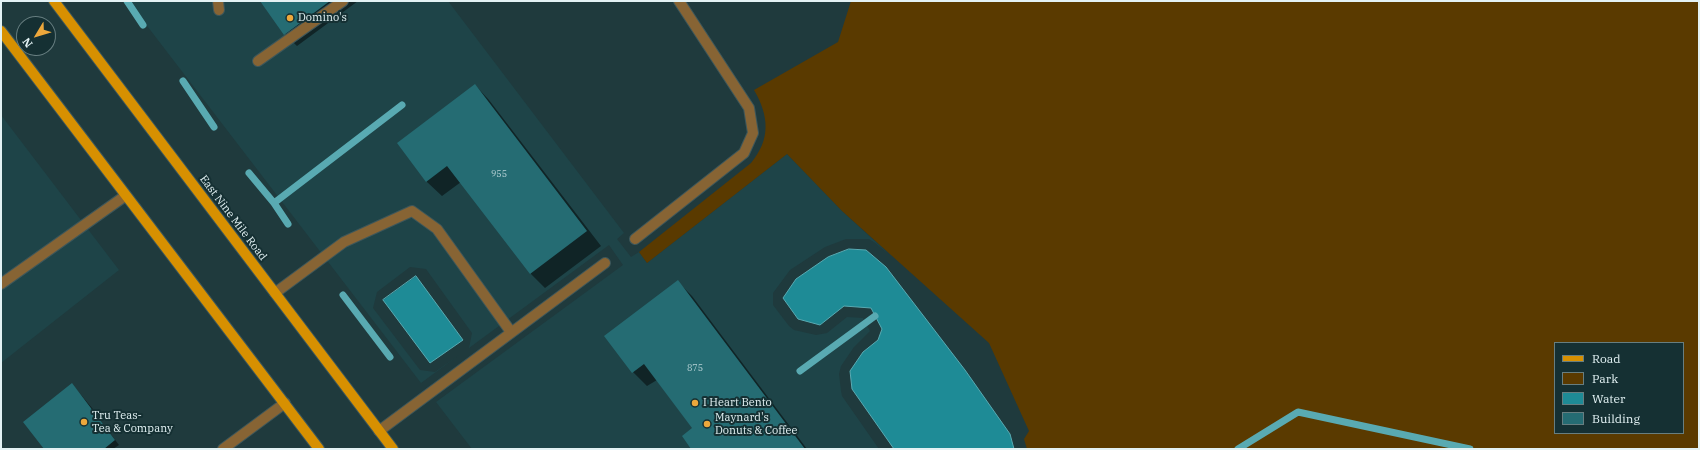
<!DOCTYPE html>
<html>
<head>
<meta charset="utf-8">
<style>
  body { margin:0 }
  #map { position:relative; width:1700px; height:450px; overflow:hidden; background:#1f3a3d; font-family:"IBM Plex Serif",serif }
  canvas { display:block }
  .frame { position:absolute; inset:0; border:2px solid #e3f2f4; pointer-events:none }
  .legend { position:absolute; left:1554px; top:342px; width:130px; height:92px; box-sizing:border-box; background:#153033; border:1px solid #677e80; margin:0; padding:5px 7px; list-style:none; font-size:12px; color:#e3f2f4 }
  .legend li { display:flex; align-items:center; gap:8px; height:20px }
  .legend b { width:20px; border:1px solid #677e80 }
  .north { position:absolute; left:16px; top:16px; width:40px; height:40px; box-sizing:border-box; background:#153033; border:1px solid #677e80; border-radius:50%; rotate:232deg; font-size:11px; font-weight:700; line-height:16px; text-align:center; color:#e3f2f4 }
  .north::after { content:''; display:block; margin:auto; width:14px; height:18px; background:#eda83c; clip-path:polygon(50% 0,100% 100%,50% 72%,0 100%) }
</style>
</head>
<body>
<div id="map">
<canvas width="1700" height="450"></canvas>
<div class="frame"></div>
<ul class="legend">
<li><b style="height:5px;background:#d79001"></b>Road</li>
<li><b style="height:11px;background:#5a3a00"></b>Park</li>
<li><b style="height:11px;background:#1e8b96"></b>Water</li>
<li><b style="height:11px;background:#256c73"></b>Building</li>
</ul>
<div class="north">N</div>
</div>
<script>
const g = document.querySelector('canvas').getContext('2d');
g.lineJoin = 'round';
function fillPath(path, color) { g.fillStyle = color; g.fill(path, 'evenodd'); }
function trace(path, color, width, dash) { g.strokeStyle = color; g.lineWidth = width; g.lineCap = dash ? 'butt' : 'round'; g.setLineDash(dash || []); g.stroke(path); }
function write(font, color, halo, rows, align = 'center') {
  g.font = font + ' "IBM Plex Serif",serif'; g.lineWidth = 4; g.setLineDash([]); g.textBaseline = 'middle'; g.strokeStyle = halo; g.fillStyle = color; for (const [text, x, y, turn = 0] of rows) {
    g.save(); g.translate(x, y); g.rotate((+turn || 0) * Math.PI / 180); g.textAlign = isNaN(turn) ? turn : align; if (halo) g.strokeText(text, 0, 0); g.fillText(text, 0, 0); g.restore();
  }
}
fillPath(new Path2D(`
  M128 1H448L624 233 617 239 631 257 639 252 647 263 787 154 842 211 890 255 874 242 869 239H846L825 247 790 270 773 293V305L789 326 794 330 816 335 827 333 847 317 863 318 870 331 854 347 841 366 839 374 841 391 842 396 879 449H472L436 402 623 265 609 245 469 348 472 333 426 269 410 267 377 292 373 308 420 370 435 372 459 355 421 383Z
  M1 115 119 270 1 363Z`), '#1e4448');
fillPath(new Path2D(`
  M851 1H1699V449H1027L1024 439 1029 431 989 343 842 211 787 154 647 263 639 252 751 163C771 139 769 116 754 90L838 42ZM1555 343H1683V433H1555Z`), '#5a3a00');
const water = new Path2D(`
  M849 249 866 250 886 267 965 370 1010 434 1014 449H894L852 389 850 371 863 352 878 340 882 329 871 308 844 306 820 325 798 319 783 298 796 279 828 257Z
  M416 276 463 340 430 363 383 300Z`);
fillPath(water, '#1e8b96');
trace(water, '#59aab2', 1);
fillPath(new Path2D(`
  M262 1H358L297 46 285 34Z
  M475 85 489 100 601 246 545 288 531 274 461 182 442 196 427 182 398 143Z
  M678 282 692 296 807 449H693L694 428 657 380 647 386 633 372Z
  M72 384 97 414 96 415 119 445 113 449H45Z`), '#0007');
trace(new Path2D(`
  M127 1 143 25
  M183 81 214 127
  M249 173 274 203 288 224
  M274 203 402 105
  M343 295 390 357
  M800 371 875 316
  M1238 449 1298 412 1470 449`), '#59aab2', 7);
fillPath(new Path2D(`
  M260 1H330L284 35Z
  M475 84 587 231 530 274 447 166 426 182 397 143Z
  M678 280 805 449H691L682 436 692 428 644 364 632 373 604 336Z
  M72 383 115 440 104 449H44L23 422Z`), '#256c73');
const lane = new Path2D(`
  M218 1 219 10
  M258 61 343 1
  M1 284 125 196
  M275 293 344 242 412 211 437 229 511 332
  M223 449 285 403`);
const street = new Path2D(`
  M635 239 744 153 753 133 749 108 679 1
  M379 431 605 263`);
const primary = new Path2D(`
  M54 1 393 449
  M1 31 319 449`);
trace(lane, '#3e575a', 12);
trace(street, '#3e575a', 12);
trace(primary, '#3e575a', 12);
trace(lane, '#876434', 10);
trace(street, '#876434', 10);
trace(primary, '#d79001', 10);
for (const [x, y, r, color] of [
  [290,18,4,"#eda83c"],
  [695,403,4,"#eda83c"],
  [84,422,4,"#eda83c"],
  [707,424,4,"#eda83c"]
]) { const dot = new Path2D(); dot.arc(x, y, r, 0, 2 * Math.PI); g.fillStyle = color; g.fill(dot); trace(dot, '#153033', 1.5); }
write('9px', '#b4d0d4', null, [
  ["955",499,174],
  ["875",695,368]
]);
write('11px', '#e3f2f4', '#153033', [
  ["Domino's",298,18],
  ["I Heart Bento",703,403],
  ["Tru Teas-",92,416],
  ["Tea & Company",92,429],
  ["Maynard's",715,418],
  ["Donuts & Coffee",715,431]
], 'left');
write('11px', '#e3f2f4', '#153033', [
  ["East Nine Mile Road",233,218,53]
]);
</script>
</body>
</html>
